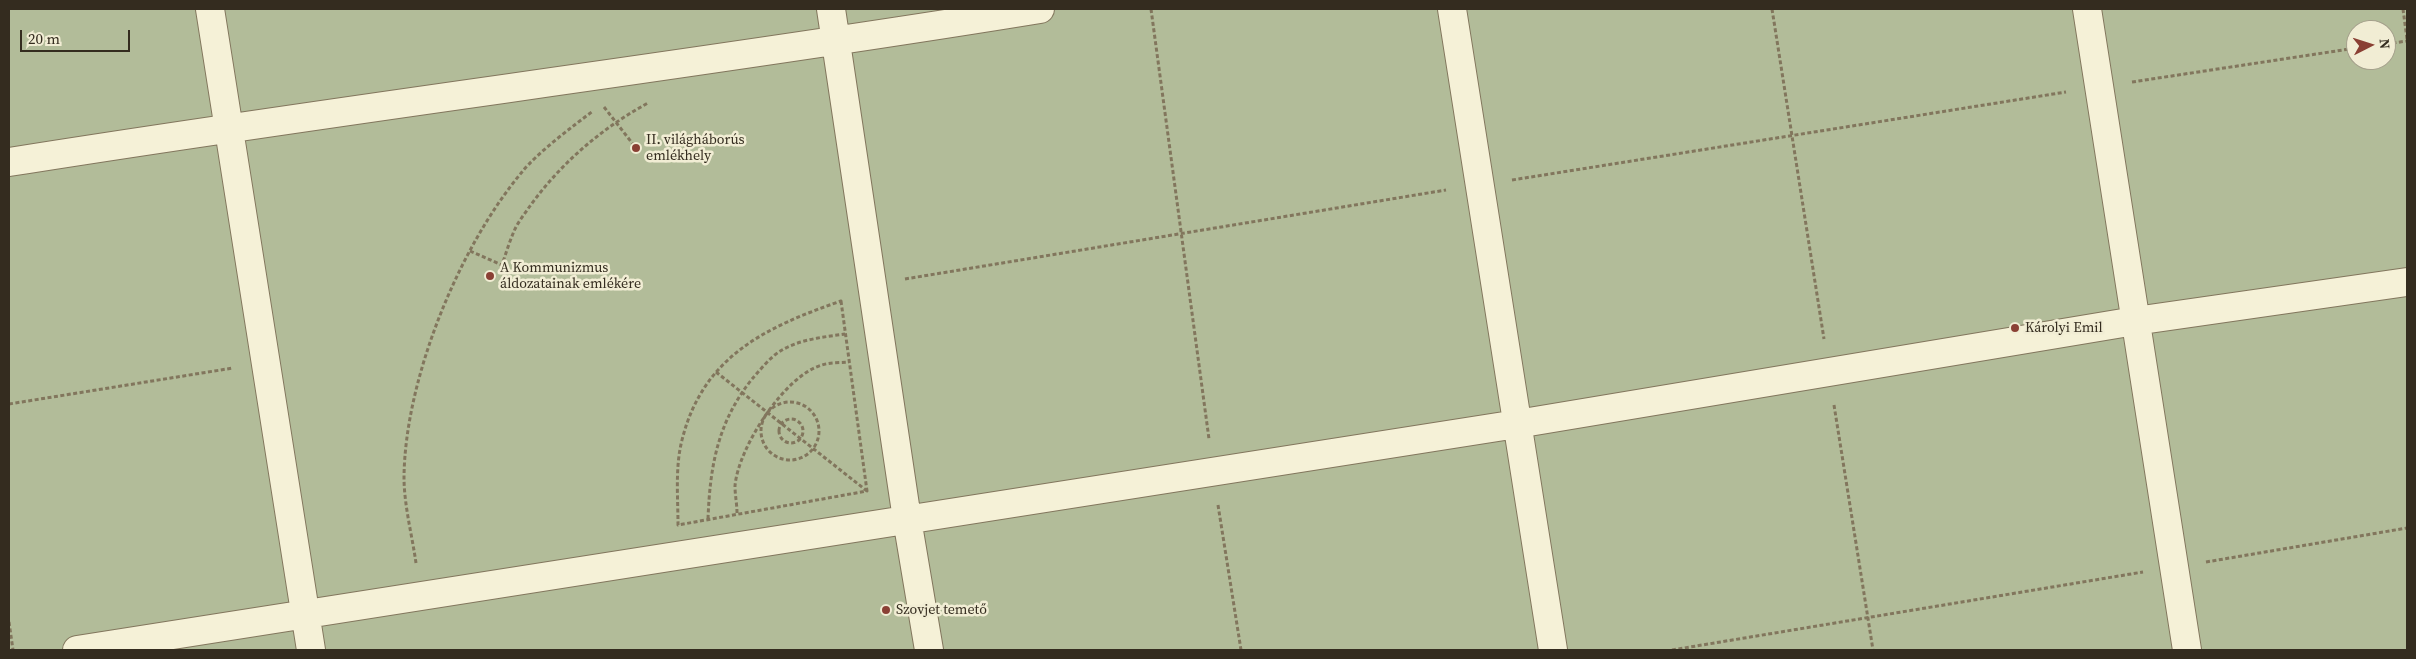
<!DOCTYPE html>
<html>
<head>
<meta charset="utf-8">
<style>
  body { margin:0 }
  #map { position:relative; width:2416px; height:659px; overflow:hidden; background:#e9e4c5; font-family:"Source Serif 4",serif }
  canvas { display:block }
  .frame { position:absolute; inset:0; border:10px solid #342c1f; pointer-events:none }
  .north { position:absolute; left:2346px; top:20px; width:50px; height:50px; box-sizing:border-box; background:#f1edd4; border:1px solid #a5a08c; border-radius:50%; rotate:85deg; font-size:14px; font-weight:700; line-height:20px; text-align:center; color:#342c1f }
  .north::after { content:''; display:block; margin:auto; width:18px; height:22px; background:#8a4034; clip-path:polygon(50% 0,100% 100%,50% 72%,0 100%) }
  .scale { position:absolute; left:20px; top:30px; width:110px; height:22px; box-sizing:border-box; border:2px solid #342c1f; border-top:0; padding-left:6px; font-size:15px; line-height:18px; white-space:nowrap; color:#342c1f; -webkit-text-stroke:4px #f1edd4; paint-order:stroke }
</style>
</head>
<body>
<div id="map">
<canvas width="2416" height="659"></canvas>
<div class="frame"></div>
<div class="north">N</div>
<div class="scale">20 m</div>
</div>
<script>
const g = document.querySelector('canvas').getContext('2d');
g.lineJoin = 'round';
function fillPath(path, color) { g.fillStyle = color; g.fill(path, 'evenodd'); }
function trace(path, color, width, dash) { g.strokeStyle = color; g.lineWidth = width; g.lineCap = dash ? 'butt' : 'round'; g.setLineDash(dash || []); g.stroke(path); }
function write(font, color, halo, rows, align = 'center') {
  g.font = font + ' "Source Serif 4",serif'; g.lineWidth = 5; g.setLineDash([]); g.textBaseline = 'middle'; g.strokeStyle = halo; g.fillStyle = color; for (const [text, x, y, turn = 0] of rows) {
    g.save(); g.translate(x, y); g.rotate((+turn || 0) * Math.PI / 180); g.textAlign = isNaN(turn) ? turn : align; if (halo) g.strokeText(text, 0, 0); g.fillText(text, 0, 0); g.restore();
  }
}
fillPath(new Path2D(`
  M9 9H2407V650H9ZM2356 30H2386V60H2356Z`), '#b2bc99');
const minor = new Path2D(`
  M210 9 311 650
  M831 9 907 519 929 650
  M1452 9 1553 650
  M2087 9 2187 650
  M9 162C352 107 697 65 1040 9
  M77 650 1517 424 2135 321 2407 282`);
trace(minor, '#82765d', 30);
trace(new Path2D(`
  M1151 9 1209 439
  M1772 9 1824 339
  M2403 9 2407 39
  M2386 44 2407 41
  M2132 82 2356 48
  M604 107 636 148
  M1512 180 2066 92
  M470 251 502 265C506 253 510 240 515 229 519 221 525 213 530 206 561 163 602 128 648 103
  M905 279 1446 190
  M841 301 867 491 678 525C678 497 675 467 682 440 703 356 766 327 841 301Z
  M716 372 867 491
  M761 431a29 29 0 1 1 58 0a29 29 0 1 1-58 0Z
  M9 404 233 368
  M1834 405 1873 650
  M779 431a12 12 0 1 1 24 0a12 12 0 1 1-24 0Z
  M1218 505 1241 650
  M737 513C737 504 735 495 735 486 738 448 785 375 822 365 831 362 841 363 849 362
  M708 519C710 465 718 422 752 379 761 369 771 356 782 350 801 339 824 337 845 334
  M2206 562 2407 528
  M416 563C412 535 404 505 404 477 405 379 459 247 522 172 537 153 573 126 593 111
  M9 622 13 650
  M1672 650 2143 572`), '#82765d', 3, [4, 2.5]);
trace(minor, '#f5f1d7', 28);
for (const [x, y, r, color] of [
  [636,148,5,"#8a4034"],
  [490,276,5,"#8a4034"],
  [2015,328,5,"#8a4034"],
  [886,610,5,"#8a4034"]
]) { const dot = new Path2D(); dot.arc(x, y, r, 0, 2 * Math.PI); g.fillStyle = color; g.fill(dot); trace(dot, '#f1edd4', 2); }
write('14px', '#342c1f', '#f1edd4', [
  ["II. világháborús",646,140],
  ["emlékhely",646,156],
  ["A Kommunizmus",500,268],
  ["áldozatainak emlékére",500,284],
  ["Károlyi Emil",2025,328],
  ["Szovjet temető",896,610]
], 'left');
</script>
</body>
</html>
